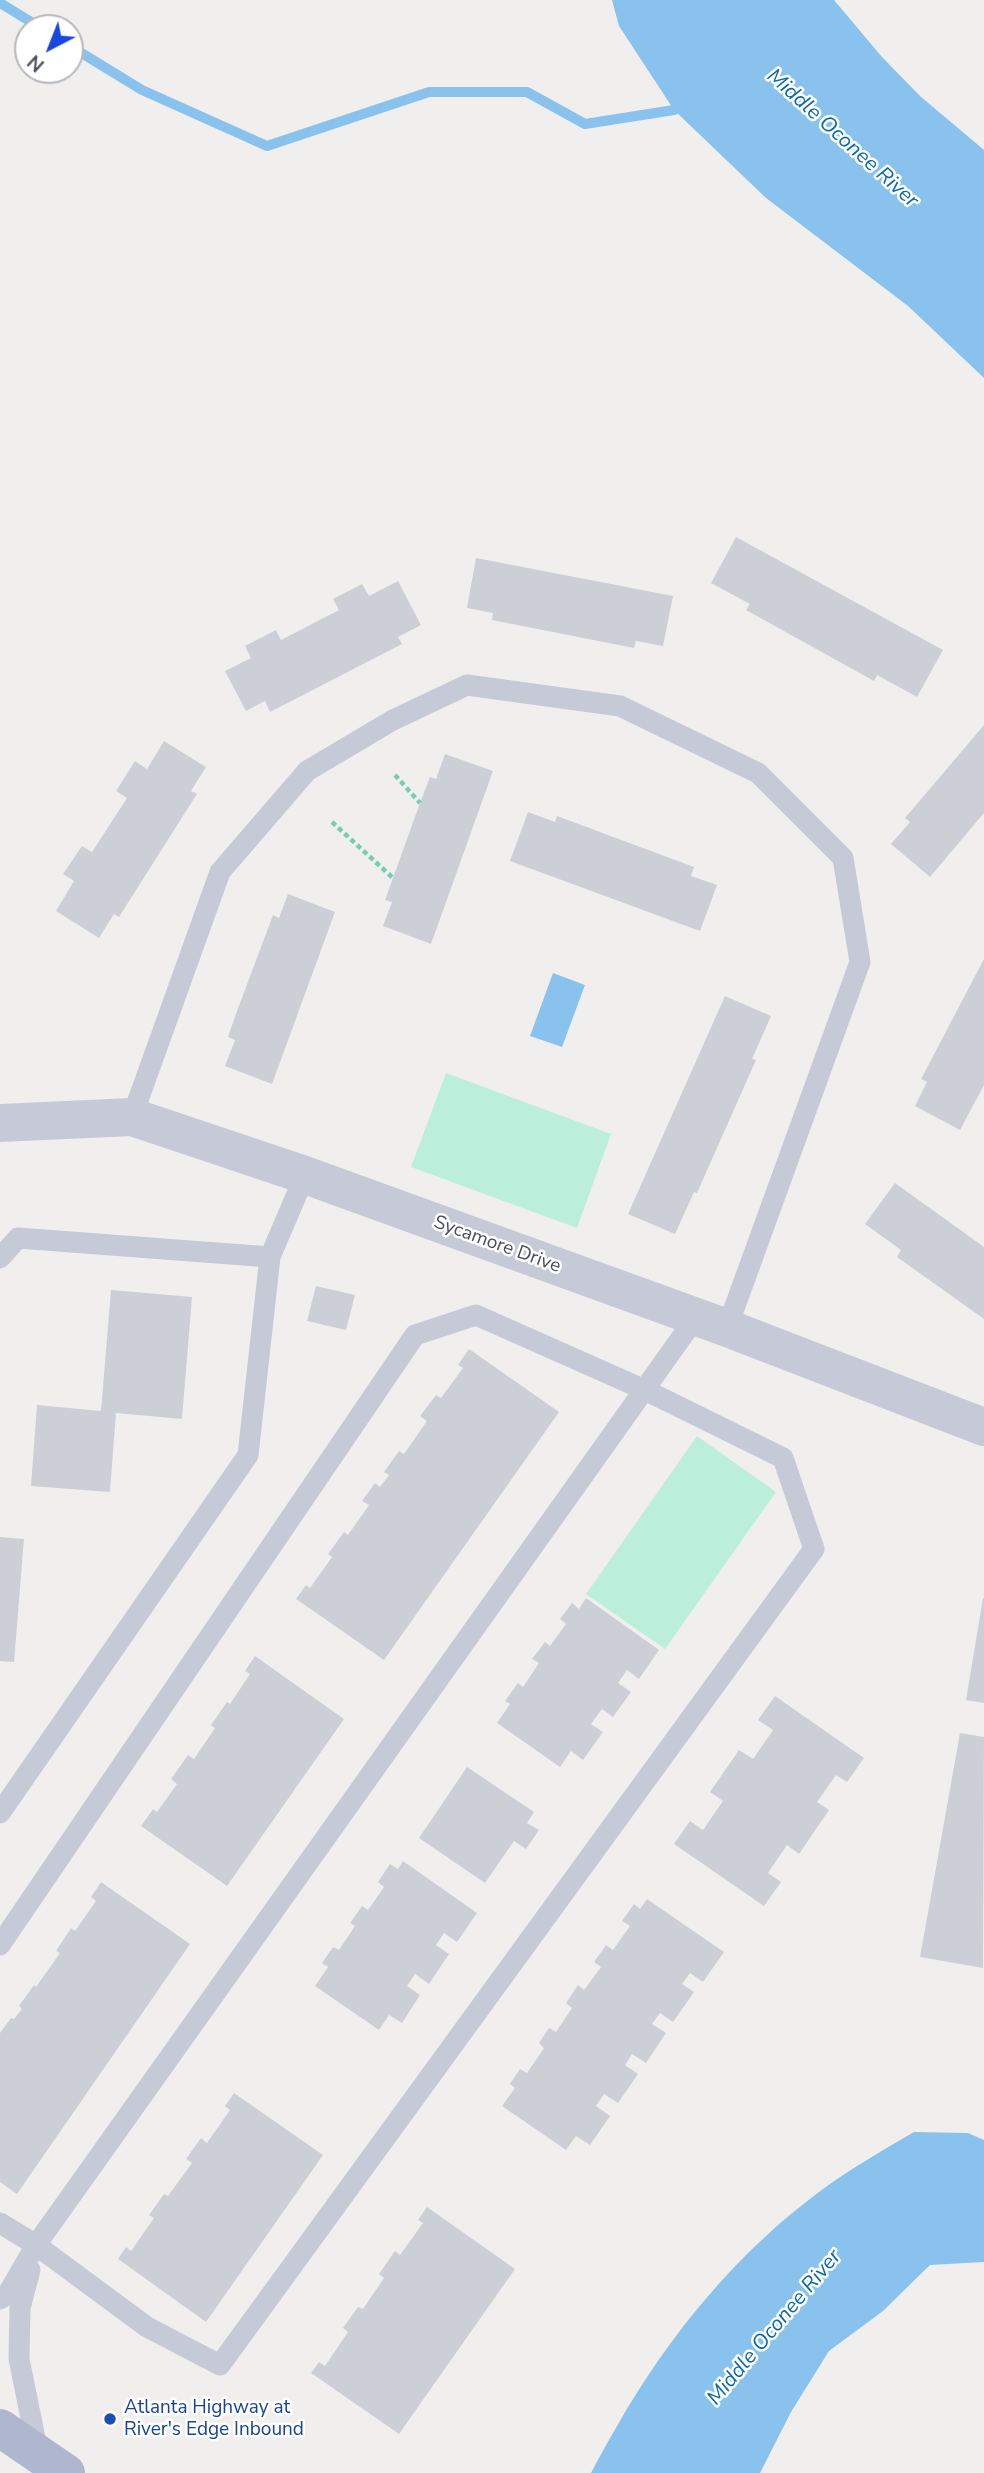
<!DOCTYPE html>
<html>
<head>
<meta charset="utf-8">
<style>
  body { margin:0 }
  #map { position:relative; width:984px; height:2473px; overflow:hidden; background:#f1efee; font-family:"Nunito Sans",sans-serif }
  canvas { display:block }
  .north { position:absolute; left:14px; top:14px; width:70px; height:70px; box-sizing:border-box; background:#fff; border:2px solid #b5b8be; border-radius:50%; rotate:222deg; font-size:19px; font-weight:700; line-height:28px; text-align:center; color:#464d5c }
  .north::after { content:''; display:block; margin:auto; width:24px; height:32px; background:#1746e2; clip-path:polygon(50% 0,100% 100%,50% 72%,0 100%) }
</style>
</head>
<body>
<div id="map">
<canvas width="984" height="2473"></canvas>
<div class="north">N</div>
</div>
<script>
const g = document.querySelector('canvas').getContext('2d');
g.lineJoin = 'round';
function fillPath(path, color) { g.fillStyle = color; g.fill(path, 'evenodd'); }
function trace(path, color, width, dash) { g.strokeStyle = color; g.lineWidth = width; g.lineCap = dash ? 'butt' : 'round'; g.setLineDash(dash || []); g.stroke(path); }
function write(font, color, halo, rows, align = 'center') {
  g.font = font + ' "Nunito Sans",sans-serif'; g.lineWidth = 5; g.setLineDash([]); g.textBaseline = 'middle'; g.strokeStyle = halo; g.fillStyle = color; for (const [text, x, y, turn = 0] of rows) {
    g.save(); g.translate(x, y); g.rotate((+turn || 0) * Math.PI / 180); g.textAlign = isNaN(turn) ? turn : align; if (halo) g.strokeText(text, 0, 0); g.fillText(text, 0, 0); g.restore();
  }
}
fillPath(new Path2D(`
  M446 1073 611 1134 577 1228 411 1167Z
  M697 1436 776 1492 665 1649 586 1594Z`), '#bcefda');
fillPath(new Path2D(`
  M612 0H834L882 57 920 96 984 150V378L908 306 766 198 674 110 619 26Z
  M553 973 585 985 562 1047 530 1036Z
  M914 2132 968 2133 984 2140V2262L930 2265 883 2311 829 2351 791 2412 760 2473H591C599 2457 608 2442 617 2426 669 2335 738 2251 823 2189 852 2168 883 2150 914 2132Z`), '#89c3ed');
trace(new Path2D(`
  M0 3 41 28
  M70 46 142 90 267 146 429 92H527L585 124 674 110 683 101`), '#89c3ed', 10);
fillPath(new Path2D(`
  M736 537 943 650 917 697 877 675 874 681 746 610 750 604 711 583Z
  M476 558 673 596 663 646 636 641 634 648 492 620 493 613 467 608Z
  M398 581 421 625 398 637 402 644 270 712 265 701 246 711 225 671 251 658 245 646 276 630 281 640 339 610 333 599 362 584 369 596Z
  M984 725V813L930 877 891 844 910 822 905 818Z
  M164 741 206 767 191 791 197 794 195 797 119 917 114 914 99 938 56 911 74 881 63 874 82 846 92 852 127 798 116 791 135 761 147 769Z
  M445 754 493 771 431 944 383 926 392 902 385 900 420 803 430 777 436 779Z
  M528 812 555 822 557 816 694 867 691 876 717 885 700 931 510 861Z
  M288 894 335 912 272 1084 225 1066 235 1040 228 1037 237 1011 273 915 279 918Z
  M984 959V1085L960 1130 915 1106 927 1082 921 1079Z
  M725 996 771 1016 752 1059 756 1060 697 1193 694 1192 675 1234 628 1214Z
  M895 1183 984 1247V1319L897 1257 901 1250 865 1224Z
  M316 1286 355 1295 346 1330 307 1321Z
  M111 1290 192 1297 182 1419 116 1413 110 1492 31 1486 37 1405 101 1411Z
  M469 1349 559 1412 384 1660 296 1599 306 1585 310 1588 332 1557 328 1554 344 1532 348 1535 369 1505 362 1501 375 1483 380 1487 389 1475 384 1472 399 1451 404 1454 427 1421 420 1416 436 1395 441 1398 463 1368 458 1365Z
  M0 1537 24 1539 14 1662 0 1661Z
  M586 1598 659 1650 639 1679 627 1670 618 1683 631 1692 613 1717 602 1709 591 1724 603 1732 583 1760 571 1751 560 1767 497 1723 510 1704 505 1701 518 1683 523 1687 539 1663 532 1659 545 1642 550 1646 566 1624 560 1619 572 1603 579 1609Z
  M983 1598H984V1703L966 1700Z
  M255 1656 344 1719 227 1886 141 1826 153 1809 157 1812 177 1784 171 1779 188 1755 194 1759 215 1728 211 1725 227 1702 230 1704 250 1674 245 1671Z
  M775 1696 864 1758 847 1782 836 1775 817 1802 829 1810 799 1854 787 1845 768 1873 781 1882 764 1906 674 1844 690 1821 703 1830 723 1801 710 1792 739 1750 753 1759 773 1730 758 1720Z
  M960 1733 984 1737 983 1968 920 1957Z
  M467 1767 534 1812 527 1823 539 1830 526 1849 514 1841 485 1883 419 1838Z
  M403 1861 477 1913 457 1942 444 1933 436 1945 449 1954 429 1984 415 1974 407 1986 420 1995 402 2023 389 2015 379 2030 315 1986 328 1967 322 1963 333 1947 339 1950 355 1926 350 1923 362 1906 368 1910 384 1887 378 1882 390 1864 398 1869Z
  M101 1882 190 1944 17 2194 0 2182V2033L11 2018 14 2019 22 2009 19 2006 34 1985 36 1987 60 1953 56 1951 71 1928 75 1931 96 1901 91 1897Z
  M647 1899 724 1952 703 1982 690 1973 682 1984 694 1992 673 2022 660 2013 652 2024 666 2033 646 2063 632 2054 625 2065 638 2074 618 2103 604 2094 596 2106 610 2116 590 2145 576 2136 566 2150 502 2106 515 2088 510 2084 520 2069 527 2073 544 2048 539 2043 549 2028 556 2032 572 2008 566 2003 578 1985 584 1990 601 1967 594 1962 606 1945 613 1950 630 1926 622 1921 634 1904 640 1909Z
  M234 2093 323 2155 206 2322 118 2259 126 2247 131 2251 154 2218 149 2215 164 2194 168 2196 192 2163 186 2159 201 2138 207 2143 230 2110 225 2106Z
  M427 2207 515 2269 399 2434 311 2373 319 2362 325 2366 348 2332 343 2328 358 2307 363 2309 384 2278 379 2274 395 2251 400 2255 423 2223 418 2220Z`), '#cdcfd6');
trace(new Path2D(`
  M395 775 420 803
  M332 822 393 878`), '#74ceb4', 4.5, [5, 3.5]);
trace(new Path2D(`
  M132 1117 220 872 307 771 393 720 467 685 620 706 758 773 843 858 860 962 727 1328
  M0 1258 18 1238 270 1257
  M0 1813 248 1455 270 1257 305 1175
  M0 1945 415 1335 476 1315 645 1390 783 1458 814 1549 220 2365 147 2327 36 2245 0 2223
  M30 2270 20 2308 19 2359 38 2453
  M0 2299 7 2295 36 2245 696 1317`), '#c5cad6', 21);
trace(new Path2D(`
  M0 1123 132 1117 305 1175 727 1328 984 1427`), '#c5cad6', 38);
trace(new Path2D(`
  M0 2428 66 2473`), '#aeb7ce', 38);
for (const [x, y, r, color] of [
  [110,2419,7,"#1a4fb4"]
]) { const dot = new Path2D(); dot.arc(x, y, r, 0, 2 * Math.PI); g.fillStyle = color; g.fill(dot); trace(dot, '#fff', 2.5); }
write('19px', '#464d5c', '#fff', [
  ["Sycamore Drive",497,1245,20]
]);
write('19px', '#164399', '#fff', [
  ["Atlanta Highway at",124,2408],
  ["River's Edge Inbound",124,2430]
], 'left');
write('italic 21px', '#0b68ab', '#fff', [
  ["Middle Oconee River",842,139,42],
  ["Middle Oconee River",775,2328,-50]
]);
</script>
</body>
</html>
